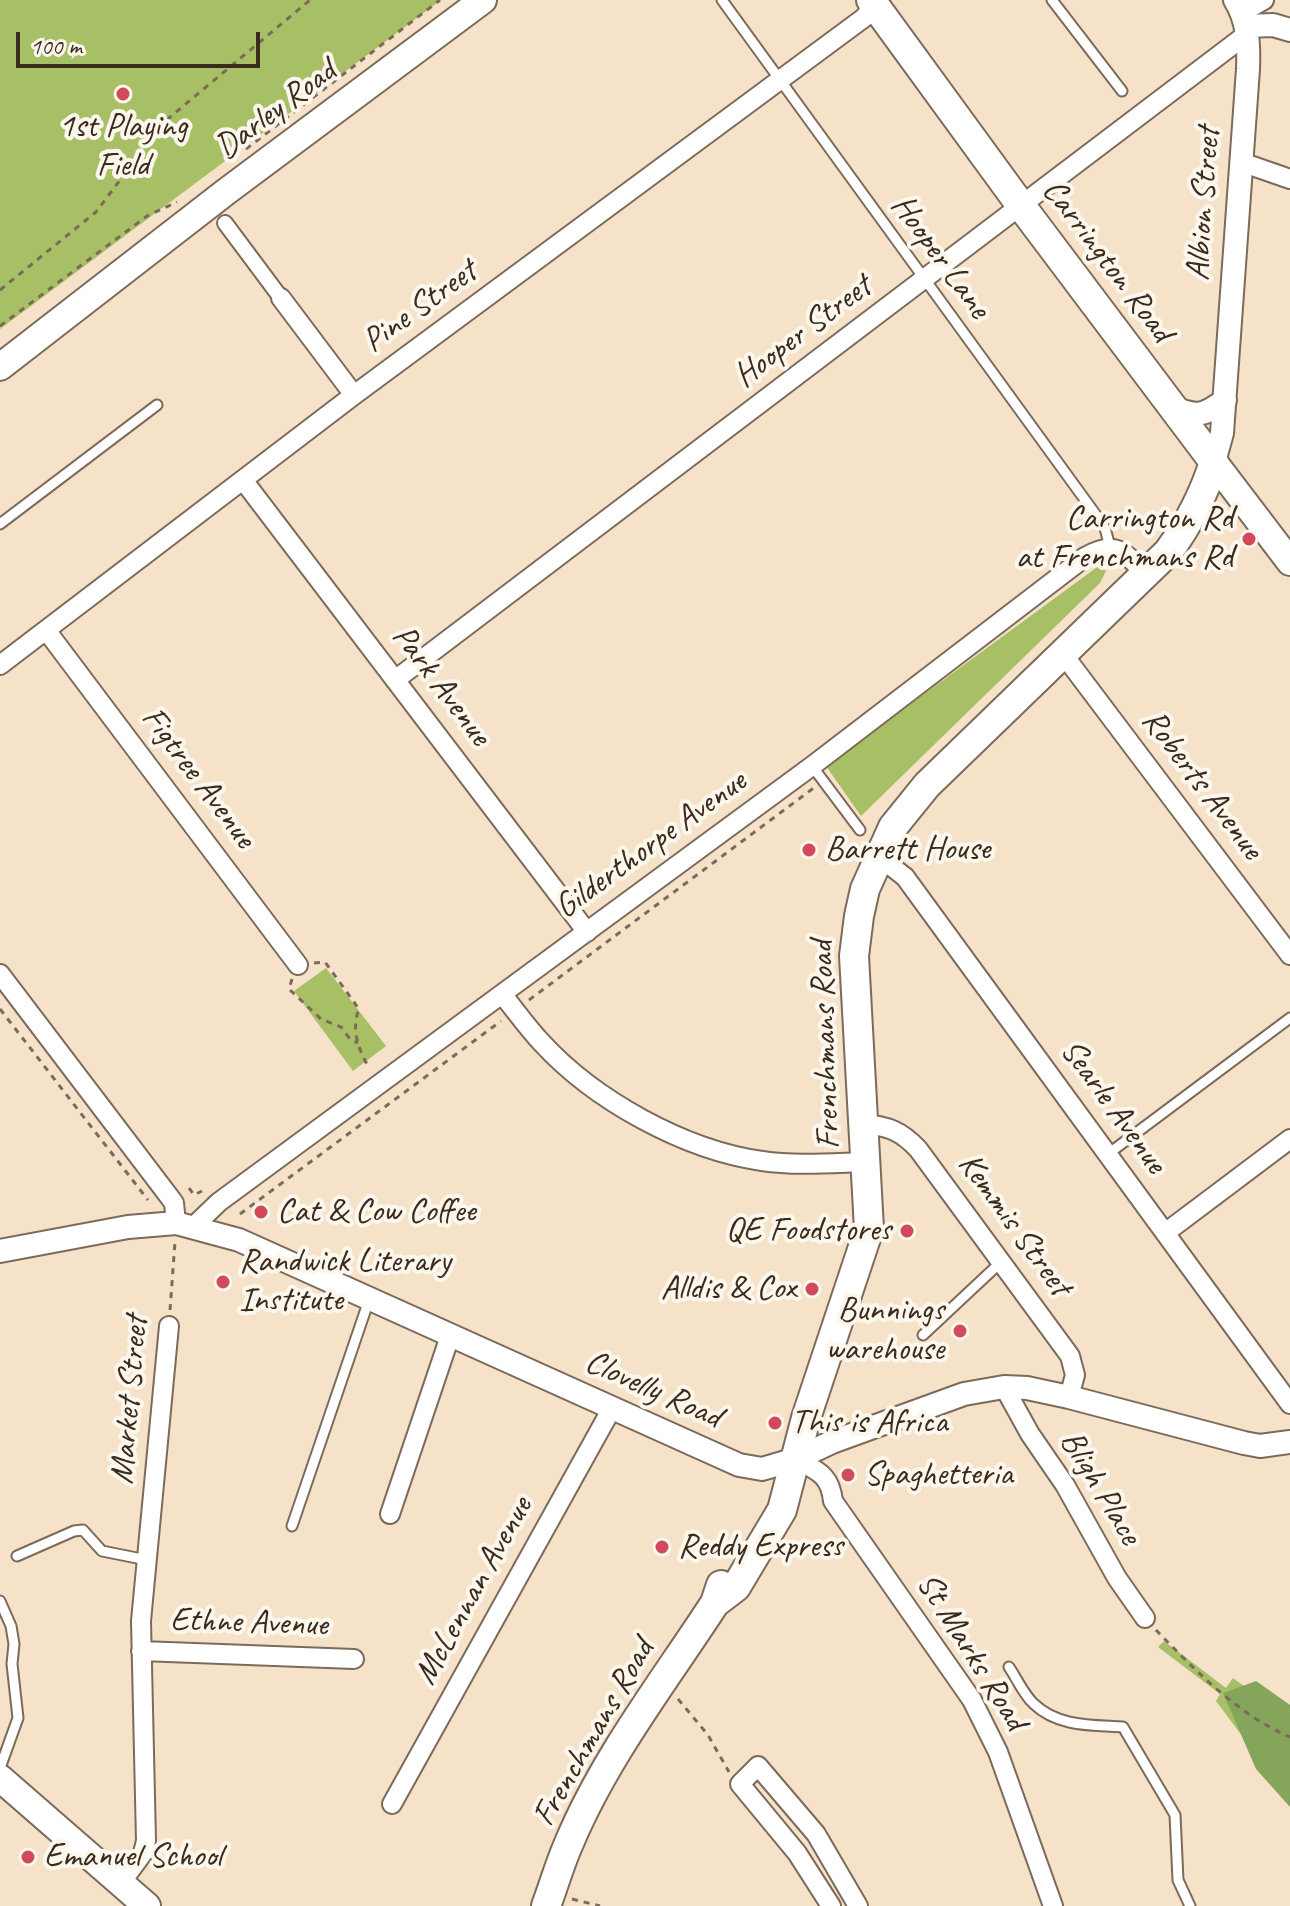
<!DOCTYPE html>
<html>
<head>
<meta charset="utf-8">
<style>
  body { margin:0 }
  #map { position:relative; width:1290px; height:1906px; overflow:hidden; background:#f6e1c9; font-family:Caveat,sans-serif }
  canvas { display:block }
  .scale { position:absolute; left:16px; top:32px; width:244px; height:36px; box-sizing:border-box; border:4px solid #3b2a1e; border-top:0; padding-left:10px; font-size:24px; line-height:28px; white-space:nowrap; color:#3b2a1e; -webkit-text-stroke:6px #fbf7ec; paint-order:stroke }
</style>
</head>
<body>
<div id="map">
<canvas width="1290" height="1906"></canvas>
<div class="scale">100 m</div>
</div>
<script>
const g = document.querySelector('canvas').getContext('2d');
g.lineJoin = 'round';
function fillPath(path, color) { g.fillStyle = color; g.fill(path, 'evenodd'); }
function trace(path, color, width, dash) { g.strokeStyle = color; g.lineWidth = width; g.lineCap = dash ? 'butt' : 'round'; g.setLineDash(dash || []); g.stroke(path); }
function write(font, color, halo, rows, align = 'center') {
  g.font = font + ' Caveat,sans-serif'; g.lineWidth = 8; g.setLineDash([]); g.textBaseline = 'middle'; g.strokeStyle = halo; g.fillStyle = color; for (const [text, x, y, turn = 0] of rows) {
    g.save(); g.translate(x, y); g.rotate((+turn || 0) * Math.PI / 180); g.textAlign = isNaN(turn) ? turn : align; if (halo) g.strokeText(text, 0, 0); g.fillText(text, 0, 0); g.restore();
  }
}
fillPath(new Path2D(`
  M0 0H441L0 329Z
  M1100 565 1106 571 1100 583 861 816 826 766Z
  M326 968 386 1046 353 1071 294 991Z
  M1164 1641 1226 1688 1233 1678 1290 1720V1800L1216 1701 1220 1694 1158 1647Z`), '#a7bf65');
fillPath(new Path2D(`
  M1256 1681 1290 1705V1807L1256 1769 1223 1693Z`), '#85a65a');
const service = new Path2D(`
  M722 0 1096 515 1105 528 1110 547
  M1052 0 1122 91
  M0 524 157 405
  M812 766 860 830
  M1108 1154 1290 1018
  M923 1335 1001 1262
  M292 1526 369 1300
  M17 1556 74 1531 83 1530 102 1551 147 1560
  M0 1601 11 1626 14 1644 12 1664 18 1718 0 1768
  M1009 1667C1017 1679 1024 1695 1034 1704 1058 1727 1092 1725 1123 1727L1175 1815 1178 1880 1190 1906`);
const pedestrian = new Path2D(`
  M225 223 281 298`);
const minor = new Path2D(`
  M1243 12 1264 0
  M1241 162 1290 179
  M281 298 354 395
  M243 480 587 932
  M46 630 298 965
  M1063 654 1290 955
  M0 665 354 395 865 17 876 0
  M395 680 1247 34
  M878 856 905 877 1290 1404
  M0 974 168 1195 174 1203 176 1223
  M502 994C515 1010 527 1027 541 1042 594 1100 684 1150 762 1161 796 1166 832 1163 866 1162
  M864 1124C888 1126 901 1131 918 1149L1070 1356 1075 1375 1069 1397
  M194 1226 219 1202 812 766 1085 557C1115 539 1125 552 1146 575
  M1165 1233 1290 1139
  M1004 1387 1030 1434 1065 1485 1117 1578 1145 1618
  M796 1459C817 1471 830 1474 833 1501L972 1700 998 1752 1053 1906
  M390 1514 450 1336
  M141 1651 354 1659
  M392 1804 611 1410
  M121 1883 143 1853 146 1841 141 1621 169 1326
  M831 1906 797 1853 740 1784 758 1766 816 1834 858 1906`);
const tertiary = new Path2D(`
  M1246 26 1273 25 1290 30
  M1171 407C1197 417 1202 417 1225 400
  M1214 462 1222 433 1248 69C1249 44 1248 21 1235 0
  M0 1251 128 1227 176 1223 239 1240 739 1465 762 1469 796 1459 832 1442 964 1394 1004 1387 1027 1388 1069 1397 1244 1443 1260 1446 1290 1442`);
const secondary = new Path2D(`
  M0 367 227 191 483 0
  M1214 462 1290 562
  M0 1778 147 1906`);
const primary = new Path2D(`
  M715 1603 736 1587 782 1510 806 1418 869 1229 854 956 859 916 865 889 893 827 927 785 1168 552C1188 525 1204 494 1214 462L1022 207 871 0
  M546 1906C554 1885 560 1863 569 1843 605 1757 665 1680 715 1603L721 1585`);
trace(service, '#7c6a5a', 13);
trace(pedestrian, '#7c6a5a', 18);
trace(minor, '#7c6a5a', 22);
trace(tertiary, '#7c6a5a', 26);
trace(secondary, '#7c6a5a', 30);
trace(primary, '#7c6a5a', 32);
trace(new Path2D(`
  M246 149 440 0
  M0 290 96 212 163 123 310 0
  M0 326 147 216 177 202
  M314 963 325 962 359 1009C351 1028 358 1049 368 1066
  M292 979 289 989 321 1019 341 1027 350 1039 358 1043
  M529 1000 815 787
  M0 1009 148 1200
  M189 1188 194 1195 202 1191
  M240 1214 501 1021
  M170 1310 175 1242
  M1156 1630C1195 1670 1238 1715 1290 1737
  M678 1699 708 1735 729 1772
  M572 1899 600 1906`), '#7c6a5a', 3, [6, 6]);
trace(service, '#fff', 9);
trace(pedestrian, '#fff', 14);
trace(minor, '#fff', 18);
trace(tertiary, '#fff', 22);
trace(secondary, '#fff', 26);
trace(primary, '#fff', 28);
for (const [x, y, r, color] of [
  [123,94,8,"#d1495b"],
  [1249,539,8,"#d1495b"],
  [809,850,8,"#d1495b"],
  [261,1212,8,"#d1495b"],
  [907,1231,8,"#d1495b"],
  [223,1282,8,"#d1495b"],
  [812,1289,8,"#d1495b"],
  [960,1331,8,"#d1495b"],
  [775,1423,8,"#d1495b"],
  [848,1475,8,"#d1495b"],
  [662,1547,8,"#d1495b"],
  [28,1857,8,"#d1495b"]
]) { const dot = new Path2D(); dot.arc(x, y, r, 0, 2 * Math.PI); g.fillStyle = color; g.fill(dot); trace(dot, '#fbf7ec', 3); }
write('34px', '#3b2a1e', '#fbf7ec', [
  ["Darley Road",276,110,-37],
  ["Albion Street",1204,204,-86],
  ["Hooper Lane",940,257,54],
  ["Carrington Road",1107,261,53],
  ["Pine Street",420,307,-36],
  ["Hooper Street",803,332,-37],
  ["Park Avenue",441,686,53],
  ["Figtree Avenue",198,778,53],
  ["Roberts Avenue",1202,785,53],
  ["Gilderthorpe Avenue",651,845,-36],
  ["Frenchmans Road",826,1045,-92],
  ["Searle Avenue",1113,1107,54],
  ["Kemmis Street",1014,1225,54],
  ["Clovelly Road",653,1390,24],
  ["Market Street",130,1400,-85],
  ["Bligh Place",1100,1488,59],
  ["McLennan Avenue",474,1591,-61],
  ["Ethne Avenue",249,1623,2],
  ["St Marks Road",971,1652,58],
  ["Frenchmans Road",594,1733,-60]
]);
write('34px', '#3b2a1e', '#fbf7ec', [
  ["1st Playing",123,127,"center"],
  ["Field",123,166,"center"],
  ["Carrington Rd",1233,519,"right"],
  ["at Frenchmans Rd",1233,558,"right"],
  ["Barrett House",825,850],
  ["Cat & Cow Coffee",277,1212],
  ["QE Foodstores",891,1231,"right"],
  ["Randwick Literary",239,1262],
  ["Institute",239,1301],
  ["Alldis & Cox",796,1289,"right"],
  ["Bunnings",944,1311,"right"],
  ["warehouse",944,1350,"right"],
  ["This is Africa",791,1423],
  ["Spaghetteria",864,1475],
  ["Reddy Express",678,1547],
  ["Emanuel School",44,1857]
], 'left');
</script>
</body>
</html>
